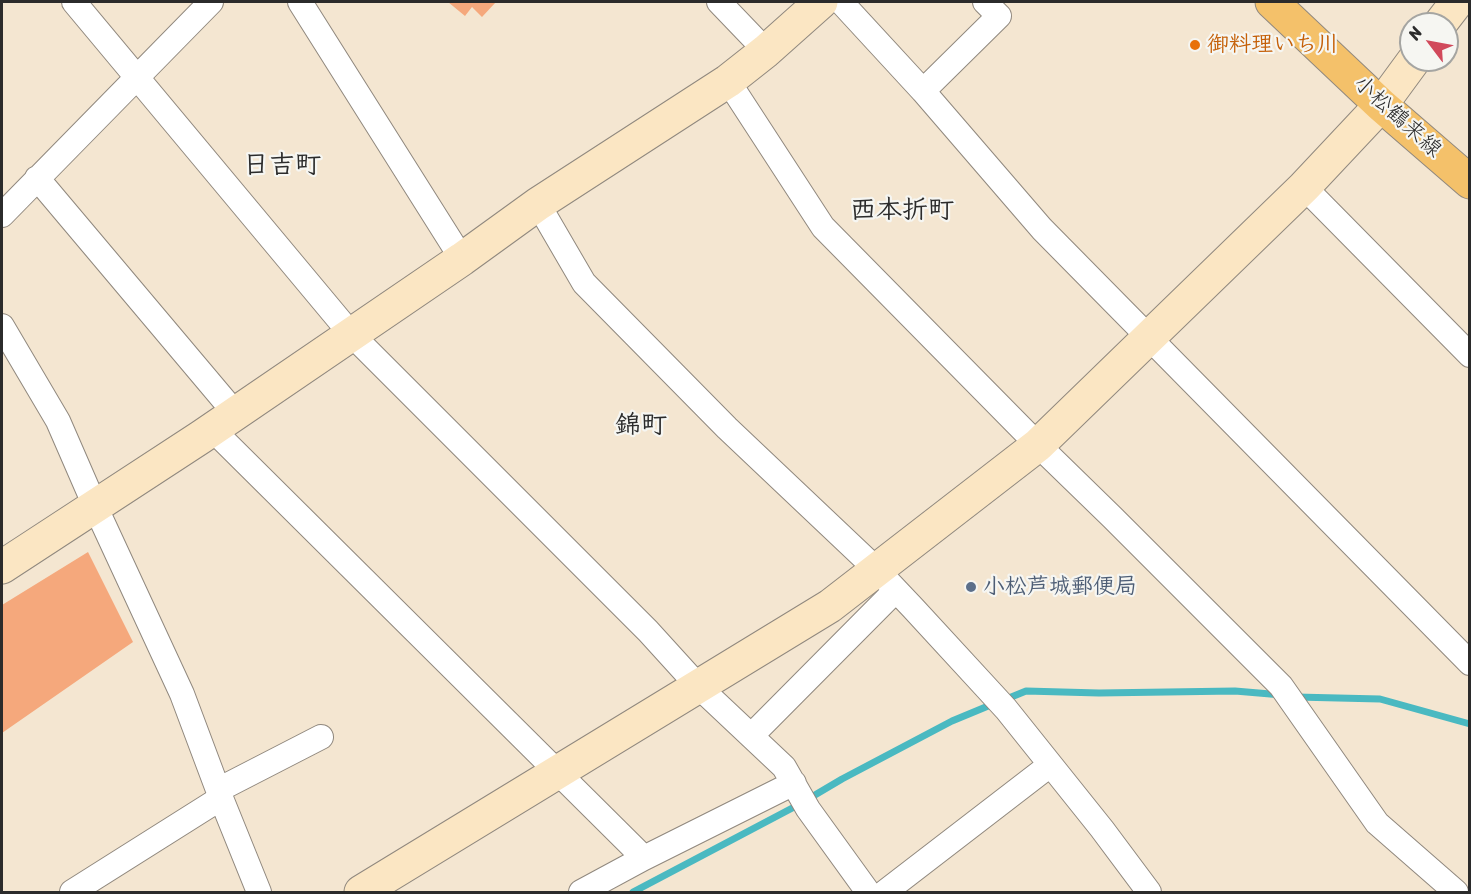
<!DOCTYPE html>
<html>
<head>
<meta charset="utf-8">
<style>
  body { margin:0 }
  #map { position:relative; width:1471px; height:894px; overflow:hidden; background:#f4e6d1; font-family:Sriracha,sans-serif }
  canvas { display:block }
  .frame { position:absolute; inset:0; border:3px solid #2b2b2b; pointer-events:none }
  .north { position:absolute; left:1399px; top:12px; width:60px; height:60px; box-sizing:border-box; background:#f6f6f2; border:2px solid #a5a5a2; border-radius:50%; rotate:302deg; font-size:16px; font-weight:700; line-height:24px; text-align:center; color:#2b2b2b }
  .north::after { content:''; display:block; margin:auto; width:21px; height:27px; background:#d1495b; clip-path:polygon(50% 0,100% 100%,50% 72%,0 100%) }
</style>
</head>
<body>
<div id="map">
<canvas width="1471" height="894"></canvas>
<div class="frame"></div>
<div class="north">N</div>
</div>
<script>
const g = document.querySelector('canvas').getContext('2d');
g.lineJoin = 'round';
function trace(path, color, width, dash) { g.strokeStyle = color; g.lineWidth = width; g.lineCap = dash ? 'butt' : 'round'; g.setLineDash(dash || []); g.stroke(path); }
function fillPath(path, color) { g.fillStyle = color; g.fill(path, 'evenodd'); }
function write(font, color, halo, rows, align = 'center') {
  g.font = font + ' Sriracha,"Klee One",sans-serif'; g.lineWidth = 4.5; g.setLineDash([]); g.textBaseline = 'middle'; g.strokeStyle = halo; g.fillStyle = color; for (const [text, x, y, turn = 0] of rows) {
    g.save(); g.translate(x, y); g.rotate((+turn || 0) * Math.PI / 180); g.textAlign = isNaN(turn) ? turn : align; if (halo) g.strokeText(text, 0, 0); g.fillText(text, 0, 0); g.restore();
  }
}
trace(new Path2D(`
  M1296 697 1380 699 1470 724
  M1004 700 1026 691 1099 693 1235 691 1282 695
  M633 892 798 805 842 779 952 721 993 704`), '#4ab9c1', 7);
fillPath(new Path2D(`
  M448 2H496L482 17 472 7 465 16Z
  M88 552 133 642 2 733V605Z`), '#f5a87c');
const street = new Path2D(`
  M74 2 351 334 648 631 698 686 784 767 808 809 868 892
  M300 2 462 259
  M719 2 766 51
  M841 2 923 91 1042 229 1470 663
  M728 81 823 227 1038 445 1112 517 1281 686 1377 823 1456 892
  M923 91 999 16 985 2
  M37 178 235 413
  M1304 187 1470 355
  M538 204 584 283 727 428 877 570 913 608 1006 709 1102 829 1149 892
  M2 215 211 2
  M2 326 58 421 95 506 182 694 221 798 259 892
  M212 429 644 858 794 783
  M751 736 896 590
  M218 790 321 737
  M72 892 221 798
  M581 892 644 858
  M885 892 1050 765`);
const secondary = new Path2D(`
  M1440 24 1457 2
  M2 567 201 437 462 259 538 204 728 81 766 51 821 2
  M361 892 830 606 1038 445 1304 187 1381 105 1414 60`);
const primary = new Path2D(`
  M1272 2 1381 105 1470 182`);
trace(street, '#90887e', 26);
trace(secondary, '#90887e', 35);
trace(primary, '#90887e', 35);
trace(street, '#fff', 24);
trace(secondary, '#fbe6c3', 33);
trace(primary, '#f4c16a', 33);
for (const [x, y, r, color] of [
  [1195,45,6,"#e8710a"],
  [971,587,6,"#5c6f8a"]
]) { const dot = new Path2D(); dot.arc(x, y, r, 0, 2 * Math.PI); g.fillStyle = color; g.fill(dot); trace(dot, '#f6f6f2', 2); }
write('bold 22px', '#c56008', '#f6f6f2', [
  ["御料理いち川",1207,45]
], 'left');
write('22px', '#2b2b2b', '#f6f6f2', [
  ["小松鶴来線",1397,117,42]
]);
write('bold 22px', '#4e5e75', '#f6f6f2', [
  ["小松芦城郵便局",983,587]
], 'left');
write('bold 26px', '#2b2b2b', '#f6f6f2', [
  ["日吉町",282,166],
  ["西本折町",902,211],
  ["錦町",641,426]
]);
</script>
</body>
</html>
